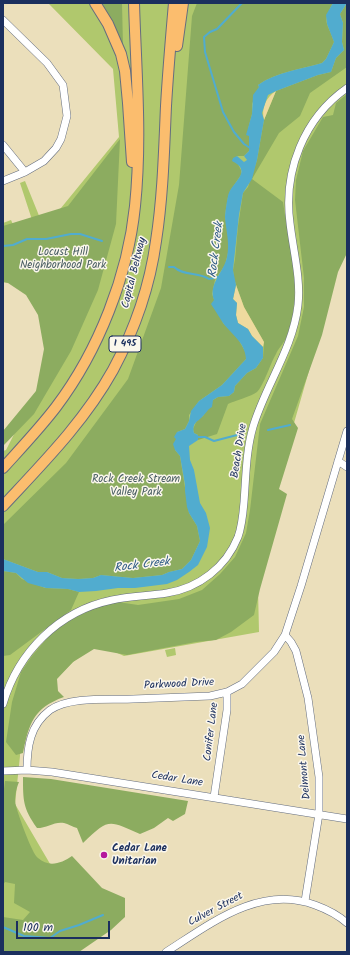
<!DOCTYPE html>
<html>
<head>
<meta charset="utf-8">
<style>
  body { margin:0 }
  #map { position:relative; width:350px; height:955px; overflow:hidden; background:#ebdfbb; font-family:Kalam,sans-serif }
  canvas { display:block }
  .frame { position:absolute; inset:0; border:4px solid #1b2f5e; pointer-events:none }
  .scale { position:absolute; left:16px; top:921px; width:94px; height:18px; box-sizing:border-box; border:2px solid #1b2f5e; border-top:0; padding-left:5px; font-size:12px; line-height:14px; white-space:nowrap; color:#1b2f5e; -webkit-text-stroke:3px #fbf7ec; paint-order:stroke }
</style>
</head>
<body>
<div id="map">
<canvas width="350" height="955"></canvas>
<div class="frame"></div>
<div class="scale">100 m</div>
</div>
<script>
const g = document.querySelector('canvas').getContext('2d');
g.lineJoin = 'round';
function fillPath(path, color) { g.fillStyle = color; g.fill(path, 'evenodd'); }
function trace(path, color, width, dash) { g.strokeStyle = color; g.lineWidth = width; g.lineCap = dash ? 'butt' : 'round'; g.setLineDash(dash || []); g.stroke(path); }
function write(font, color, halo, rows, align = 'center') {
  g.font = font + ' Kalam,sans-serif'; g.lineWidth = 3; g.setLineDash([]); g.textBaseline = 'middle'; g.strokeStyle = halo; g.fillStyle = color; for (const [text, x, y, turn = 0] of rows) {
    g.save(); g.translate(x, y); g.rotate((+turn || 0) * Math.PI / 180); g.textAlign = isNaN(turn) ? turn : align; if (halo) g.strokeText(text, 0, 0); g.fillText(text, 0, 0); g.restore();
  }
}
fillPath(new Path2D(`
  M48 3H347V238L290 437 257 546 259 632 124 656 93 642 58 677 21 710 20 756 15 804 70 898 37 952H3V451L6 450 53 358 31 286 3 282V223L11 220 17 233 34 226 20 183 25 181 42 223 52 219 119 137 113 69Z
  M175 648 176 655 167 657 165 650Z`), '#b0c86d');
fillPath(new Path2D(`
  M100 3H122L123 46Z
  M197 3H333C321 24 328 22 334 42L326 59 322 63C301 69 276 72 258 85L259 87 252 104V114L248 129 249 136V151L244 156H237L233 161 238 164 241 170V175L230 191 228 197 225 215 228 236V253L225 265 215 280 212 294 223 323 237 337 246 353V359L222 385 199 401 189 415V421L185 429 177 432 175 450 180 456 189 513 197 526 200 541 191 560 182 569 169 572 162 575 133 578 101 575 93 578 78 579 62 578 47 572H38L3 559V525L66 463 128 379 161 288 179 185 192 16Z
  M347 3V67L310 93 300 116 279 133 252 179 283 202C289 246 304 295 286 338 283 344 278 349 276 354 271 362 263 387 257 392 252 396 234 401 228 404L217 434 198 440V435L194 433 193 429 197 420 203 416 213 400 218 397 229 396 234 392 235 386 247 373 256 368 263 358 264 342 244 307 234 279 233 270 235 259 238 226 243 193 248 187 257 160 264 120 276 91 318 75 331 72 336 58 344 50 342 42 343 23 340 14Z
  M347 94V253L338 272 322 335 292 419 298 428 279 489 287 494 260 589 254 615 231 632 216 640 196 642 127 655 94 649 73 662 57 679 58 691 64 697C33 708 29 724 23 753L16 755 6 742 12 702 21 672 32 656 49 636 69 620 100 606 118 602 138 605 179 599 202 590 220 574 235 557 246 533 250 510 260 424 298 336 304 307V278L295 200 296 180 303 151 323 117 333 115 336 103Z
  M120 139 116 224 98 290 71 351 34 414 3 446V431L36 391 44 349 38 315 26 295 8 283 3 282V226L68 206Z
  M3 571 16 573 22 579 45 588 68 589 79 592 71 610 10 655 3 656Z
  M23 777 51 779 188 801 185 814 173 821 168 818 154 828 140 834C108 820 109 818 83 843L77 828C73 827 68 824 64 823 55 821 47 828 37 828 23 808 23 801 23 777Z
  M5 781 19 782C16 789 14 799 16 806 18 814 32 854 38 858 49 868 62 863 72 856L102 888 125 898V917L111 930 79 952H3V917L23 920 30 912 14 903 15 884 5 882 3 885V797Z`), '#8cac60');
fillPath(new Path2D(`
  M276 91 264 120C261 108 266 97 276 91Z
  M236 285 244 307 264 342 263 347 252 336 248 329 238 323 236 315 237 303 233 299Z`), '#eeda9e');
fillPath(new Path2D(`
  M333 3H347L340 14 343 23 342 42 344 50 336 58 331 72 318 75 276 91 268 95 262 113 264 120 257 160 252 179 243 193 239 215 233 270 236 285 233 299 237 303 236 315 238 323 248 329 252 336 263 347V358L256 368 247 373 235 386 234 392 229 396 218 397 213 400 212 407C207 410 207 412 203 416 198 422 192 422 194 433L198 435V440L189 446 190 460 194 470 200 503 206 513 210 528 207 547 198 565 189 572 177 580 167 584 135 588H118L96 591 79 592 68 589 46 588 28 583 16 573 3 571V559L38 572H47L62 578 78 579 93 578 101 575 133 578 162 575 169 572 182 569 191 560 200 541 197 526 189 513 187 507 185 491V485L180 456 175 450 173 444 176 439 174 437 177 432 185 429 189 421 191 411 199 401 222 385 246 359C245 342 232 335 223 323 219 317 215 310 211 304L214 300C208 284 224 272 227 257 230 243 226 231 225 217 225 214 227 200 228 196 231 182 254 172 232 161L233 158 237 156 244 162 247 160 244 156 249 151V136L246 135 252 114 253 95 259 87 258 85C276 72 301 69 322 63L326 59 334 42 327 24 326 15Z`), '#51accf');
trace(new Path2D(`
  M242 3 217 29 210 32 204 37 205 52 223 112 234 132 244 144 250 148
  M3 246 13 245 27 239H46L71 234H80L102 241
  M169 267H174C183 276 199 272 209 279L218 277
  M268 430 290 425
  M196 437H205L214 441 237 435
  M3 927 24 936 50 938 60 931 79 925 103 915`), '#51accf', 2);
const minor = new Path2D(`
  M3 20 47 63 63 85 67 116 61 139 56 148 44 161 25 172 3 181
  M3 145 25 172
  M338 461 347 467
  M285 635 291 642 296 651 308 698 319 777V814L305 901
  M3 704C18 652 59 611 112 600 130 596 149 596 167 593 199 588 226 567 238 537 242 526 243 514 244 502 246 477 246 451 253 427 265 386 293 349 298 305 301 278 293 250 290 223 283 171 304 118 347 88
  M27 770C27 747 30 725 50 710 70 696 109 700 133 699 159 698 184 697 210 696L227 692 242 684 274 652 285 635 301 586 347 431
  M3 771 27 770 52 772 347 819
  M214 797 227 710V692
  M166 952C210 924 260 884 315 905 326 909 338 915 347 923`);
const highway = new Path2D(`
  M95 3 108 24 121 54 125 71 128 103 132 162
  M177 46 183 3
  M3 468C21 448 40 428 56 407 99 350 128 275 135 206 142 138 136 71 134 3
  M3 506C43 463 84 422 113 370 134 331 150 285 156 241 163 196 164 151 166 106 168 71 171 37 174 3`);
trace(minor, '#646d7f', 8);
trace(highway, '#646d7f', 12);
trace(minor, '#fff', 7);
trace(highway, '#fbbd6e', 10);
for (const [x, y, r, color] of [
  [104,855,4,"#b5179e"]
]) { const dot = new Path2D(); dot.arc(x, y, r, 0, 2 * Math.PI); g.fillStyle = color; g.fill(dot); trace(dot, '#fbf7ec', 1.5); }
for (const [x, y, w] of [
  [125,344,32]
]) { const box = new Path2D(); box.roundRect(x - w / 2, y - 8, w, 16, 3); g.fillStyle = '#fbf7ec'; g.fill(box); trace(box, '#1b2f5e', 1); }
write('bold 10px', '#1b2f5e', null, [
  ["I 495",125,344]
]);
write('11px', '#485d62', '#fbf7ec', [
  ["Locust Hill",63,253],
  ["Neighborhood Park",63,266],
  ["Rock Creek Stream",136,480],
  ["Valley Park",136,493]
]);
write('11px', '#1b2f5e', '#fbf7ec', [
  ["Capital Beltway",135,273,-76],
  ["Beach Drive",240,451,-81],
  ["Parkwood Drive",179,685,-3],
  ["Conifer Lane",212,732,-83],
  ["Delmont Lane",305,767,-95],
  ["Cedar Lane",177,780,9],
  ["Culver Street",216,910,-28]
]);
write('bold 11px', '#1b2f5e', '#fbf7ec', [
  ["Cedar Lane",112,849],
  ["Unitarian",112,862]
], 'left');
write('italic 12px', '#2e5b86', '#fbf7ec', [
  ["Rock Creek",217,250,-83],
  ["Rock Creek",142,566,-7]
]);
</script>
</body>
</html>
